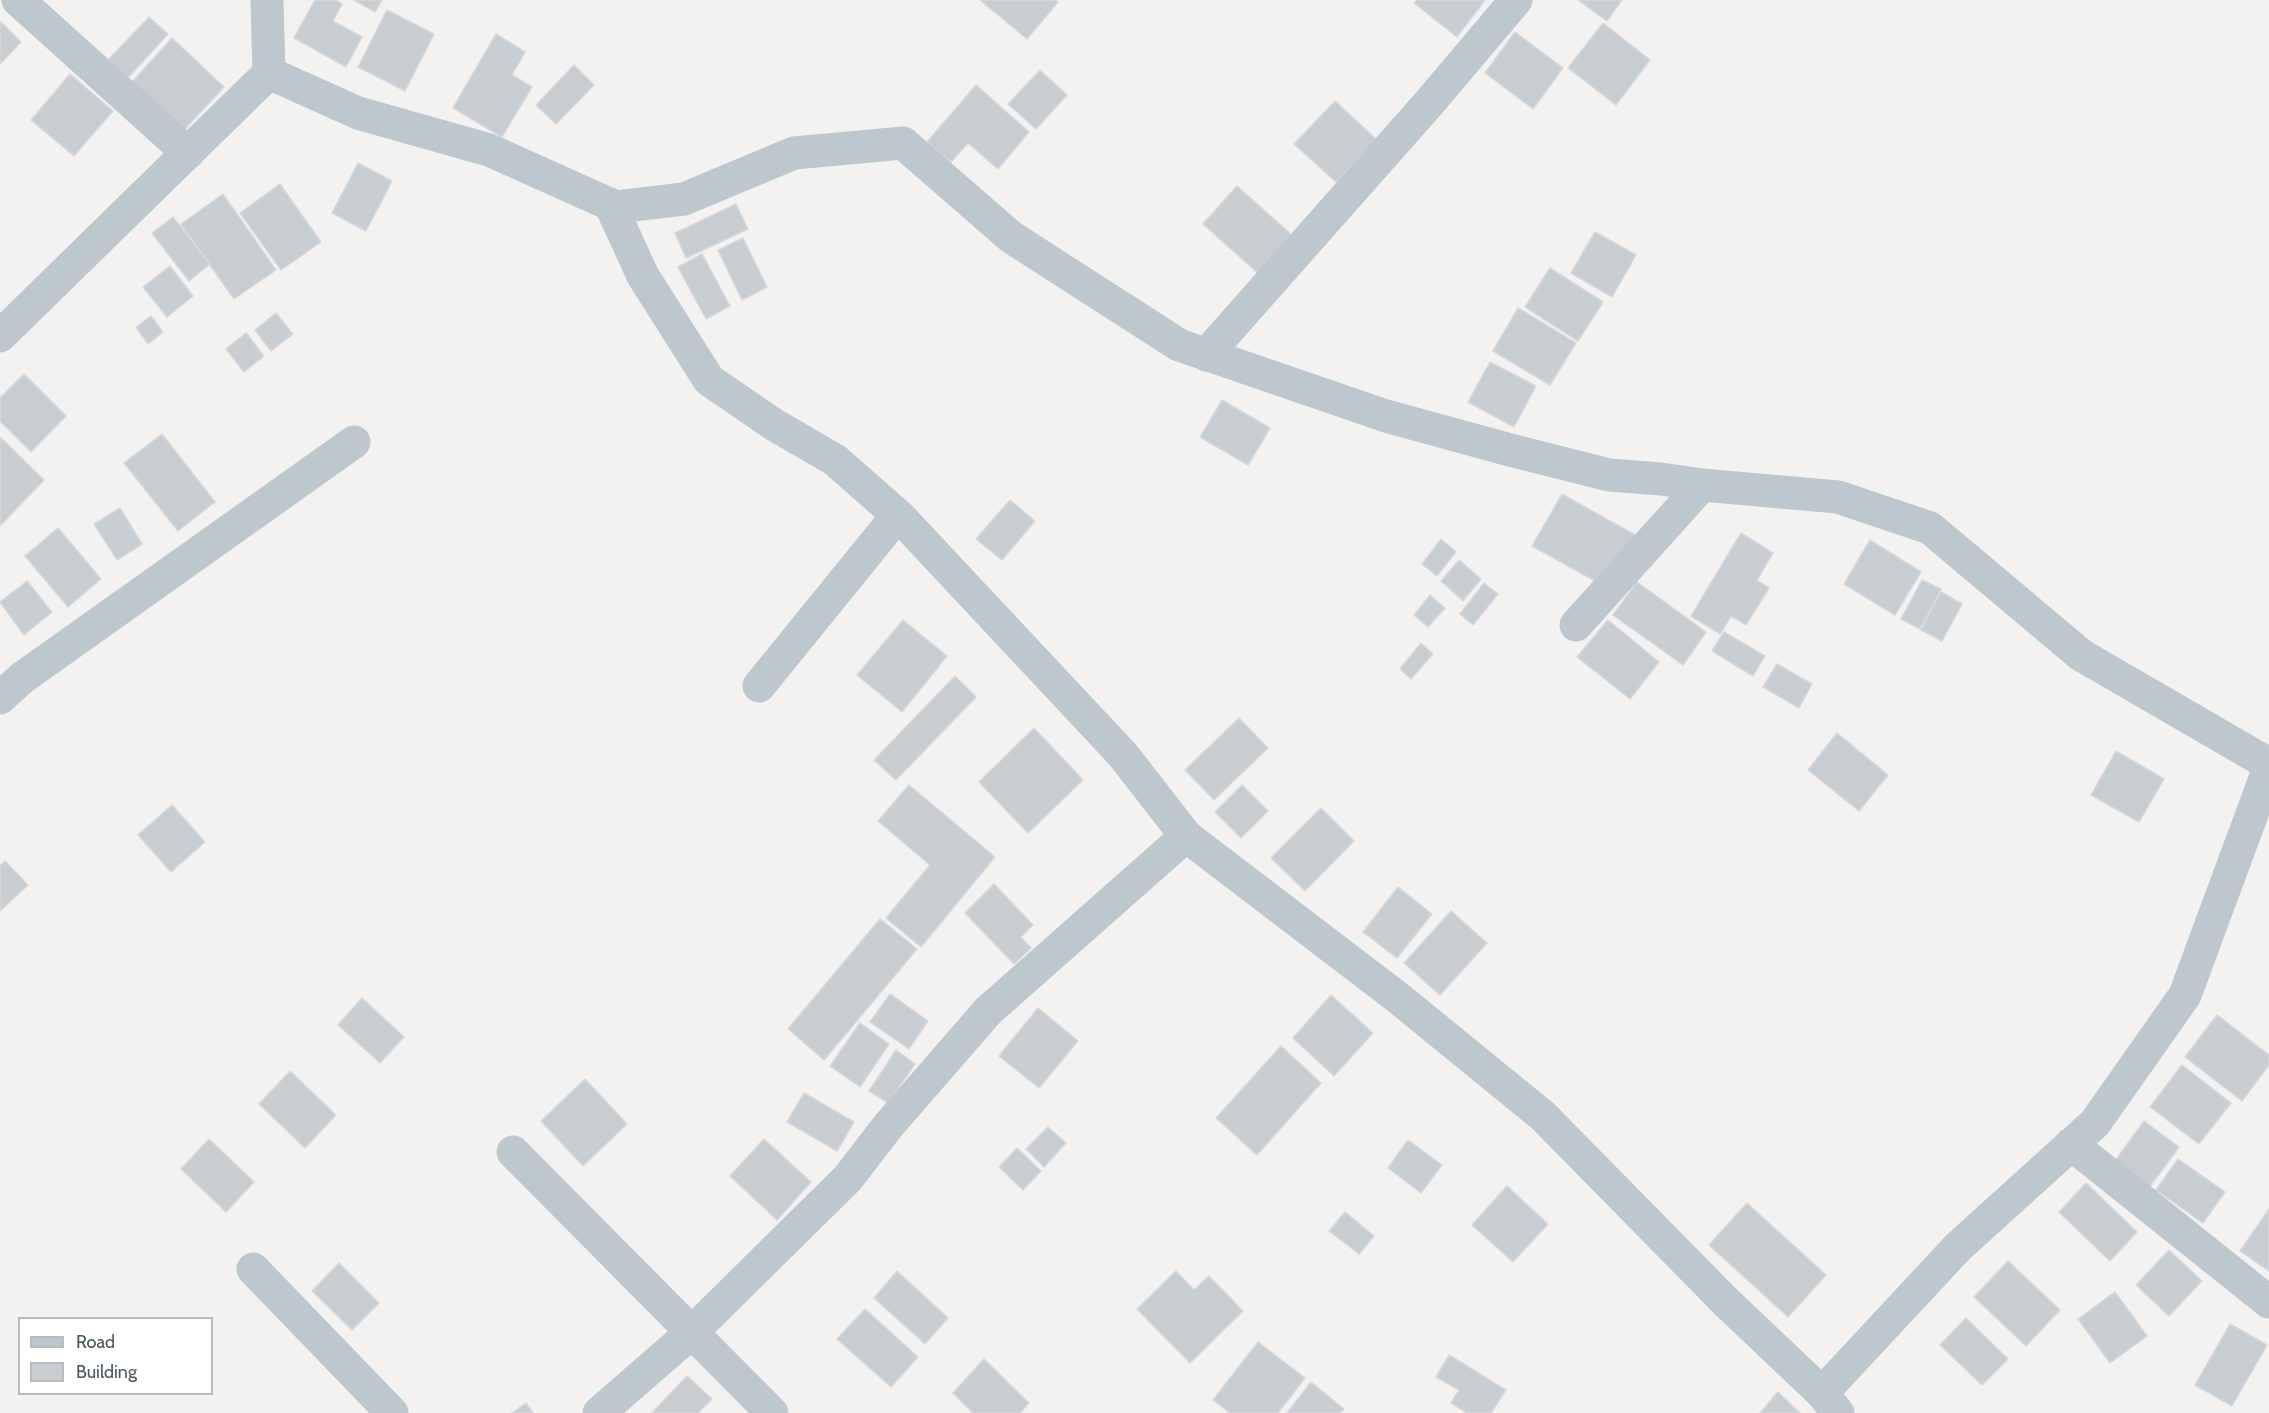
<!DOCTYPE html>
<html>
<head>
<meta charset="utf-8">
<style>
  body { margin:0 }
  #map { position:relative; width:2269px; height:1413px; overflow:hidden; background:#f4f1f1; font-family:Cabin,sans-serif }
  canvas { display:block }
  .legend { position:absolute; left:18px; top:1317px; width:195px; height:78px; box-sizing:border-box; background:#fff; border:2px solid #b6bcbf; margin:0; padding:8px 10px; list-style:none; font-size:18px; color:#48575f }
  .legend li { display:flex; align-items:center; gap:12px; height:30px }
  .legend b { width:30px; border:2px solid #b6bcbf }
</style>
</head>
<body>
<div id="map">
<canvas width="2269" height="1413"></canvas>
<ul class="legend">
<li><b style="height:8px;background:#bcc7ce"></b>Road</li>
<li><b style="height:16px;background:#c8cdd1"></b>Building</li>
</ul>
</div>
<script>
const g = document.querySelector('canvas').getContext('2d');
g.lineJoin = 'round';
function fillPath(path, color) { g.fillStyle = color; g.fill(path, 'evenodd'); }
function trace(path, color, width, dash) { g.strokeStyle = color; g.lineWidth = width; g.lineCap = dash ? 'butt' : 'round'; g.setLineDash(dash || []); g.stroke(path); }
const building = new Path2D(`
  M315 0H336L342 4 333 21 362 37 346 67 294 38Z
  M354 0H382L375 12Z
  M980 0H1055L1058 2 1027 39Z
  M1417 0H1485L1457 37 1414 3Z
  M1578 0H1622L1607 21Z
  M387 10 434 34 405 91 358 67Z
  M149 17 168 34 126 80 106 62Z
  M0 21 21 42 0 64Z
  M1603 23 1650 60 1616 105 1568 68Z
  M1515 32 1563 68 1533 109 1485 73Z
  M496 34 525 52 512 75 532 87 502 137 453 108Z
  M172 38 224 87 184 130 132 82Z
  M574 65 594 85 556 124 536 105Z
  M1040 70 1067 95 1036 129 1008 104Z
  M70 74 113 111 74 156 31 120Z
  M976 85 1029 132 998 169 968 143 951 162 927 142Z
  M1335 101 1376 139 1336 182 1294 144Z
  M358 163 392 181 366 231 332 213Z
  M280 184 321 242 281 270 240 213Z
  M1237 186 1294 237 1260 275 1203 224Z
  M223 194 276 270 234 299 181 224Z
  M736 204 748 229 686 258 675 233Z
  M173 217 210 264 189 281 152 233Z
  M1595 232 1636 255 1612 297 1571 273Z
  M743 238 767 287 742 300 718 250Z
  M702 254 730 306 706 319 678 267Z
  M170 266 193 296 167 317 143 287Z
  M1550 268 1603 302 1578 341 1525 307Z
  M1518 308 1576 343 1550 385 1493 351Z
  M276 313 293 334 271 351 255 330Z
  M151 316 163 332 148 344 136 327Z
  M246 333 264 356 244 372 226 349Z
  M1490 362 1536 386 1514 427 1468 402Z
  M24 374 66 416 31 452 0 421V398Z
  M1222 400 1270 428 1248 465 1200 437Z
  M162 434 215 502 178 531 124 463Z
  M0 437 44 480 0 526Z
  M1562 494 1635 535 1606 587 1532 546Z
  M1010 500 1035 521 1002 560 976 539Z
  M120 508 142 544 117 560 94 524Z
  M58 528 101 579 68 607 25 556Z
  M1741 533 1773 553 1757 580 1769 588 1746 625 1731 616 1720 634 1691 616Z
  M1441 539 1456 552 1437 576 1422 564Z
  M1870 540 1921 572 1895 615 1844 584Z
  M1459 560 1481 579 1463 601 1441 581Z
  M1922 580 1941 589 1920 629 1901 619Z
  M27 581 52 612 24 635 0 602Z
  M1637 582 1706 632 1683 665 1613 615Z
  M1484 583 1498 594 1473 625 1460 614Z
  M1941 592 1962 604 1942 641 1921 630Z
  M1430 595 1445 608 1428 627 1414 615Z
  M903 620 947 656 902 712 857 675Z
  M1608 620 1659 662 1630 699 1577 657Z
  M1724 632 1765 656 1753 676 1712 651Z
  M1421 643 1433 654 1411 679 1400 669Z
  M1777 664 1812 684 1799 708 1763 687Z
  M955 676 976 697 896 780 874 760Z
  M1239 718 1268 748 1214 800 1185 770Z
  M1034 728 1083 780 1028 833 979 782Z
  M1837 733 1888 775 1859 811 1808 770Z
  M2116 751 2164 779 2139 822 2091 795Z
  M909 785 995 857 921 947 886 918 930 865 878 821Z
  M1242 785 1268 811 1241 838 1215 812Z
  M172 805 205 842 171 872 138 835Z
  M1321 808 1354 841 1305 891 1271 858Z
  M5 861 28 885 0 911V866Z
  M994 884 1033 925 1021 937 1031 948 1014 964 965 913Z
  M1398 887 1432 914 1397 958 1363 932Z
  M1451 911 1487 943 1440 995 1404 963Z
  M880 919 917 949 824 1060 788 1029Z
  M890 994 928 1021 909 1049 870 1022Z
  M1331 995 1373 1033 1334 1076 1293 1038Z
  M362 998 404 1037 380 1063 338 1025Z
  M1038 1008 1078 1041 1039 1088 999 1056Z
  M2217 1015 2269 1055V1065L2242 1101 2185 1057Z
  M860 1023 889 1044 860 1087 830 1066Z
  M1281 1046 1321 1083 1257 1155 1216 1118Z
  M896 1050 915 1064 888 1103 869 1091Z
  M2182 1065 2231 1103 2199 1144 2150 1107Z
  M290 1071 336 1115 305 1148 259 1104Z
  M585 1079 627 1124 583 1166 541 1121Z
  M804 1093 854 1122 837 1151 787 1122Z
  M2144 1121 2179 1147 2149 1188 2114 1162Z
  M1048 1127 1066 1143 1044 1167 1026 1149Z
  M209 1139 254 1182 226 1212 181 1169Z
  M764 1139 811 1182 777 1220 730 1176Z
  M1408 1140 1442 1165 1421 1193 1388 1168Z
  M1017 1148 1041 1171 1023 1190 999 1167Z
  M2178 1159 2225 1192 2203 1223 2156 1190Z
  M2086 1183 2137 1232 2110 1261 2059 1212Z
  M1507 1186 1548 1224 1513 1262 1472 1225Z
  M1747 1203 1826 1275 1788 1317 1709 1245Z
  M2269 1209V1271L2240 1251Z
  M1345 1212 1374 1236 1359 1254 1329 1231Z
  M2169 1250 2202 1281 2169 1316 2136 1285Z
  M2008 1261 2060 1310 2026 1346 1974 1297Z
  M339 1263 379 1303 352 1330 312 1291Z
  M897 1271 948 1318 925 1344 874 1298Z
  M1176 1271 1194 1290 1209 1276 1243 1311 1190 1363 1137 1309Z
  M2115 1292 2147 1336 2110 1363 2078 1319Z
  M865 1309 918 1357 891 1387 837 1339Z
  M1966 1318 2008 1359 1982 1385 1940 1345Z
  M2230 1324 2267 1345 2232 1406 2195 1385Z
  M1258 1342 1305 1378 1278 1413H1230L1213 1400Z
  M1449 1355 1506 1390 1491 1413H1467L1451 1403 1459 1390 1436 1377Z
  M984 1359 1029 1403 1020 1413H973L953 1393Z
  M687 1376 712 1399 698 1413H652Z
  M1311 1382 1344 1409 1340 1413H1287Z
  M1778 1392 1800 1413H1760Z
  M526 1403 533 1413H512Z`);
fillPath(building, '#c8cdd1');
trace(building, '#d5d8dd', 1.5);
trace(new Path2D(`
  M18 0 188 153
  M267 0 269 73 358 113 489 150 616 207 684 199 794 153 903 143 1011 237 1179 345 1386 416 1510 450 1609 475 1661 479 1702 485
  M610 204 643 276 709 380 773 424 835 460 901 518
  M0 336 269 73
  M1206 355 1429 103 1516 0
  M1576 625 1702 485 1838 497 1930 528 2081 655 2269 764
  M759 686 888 527 901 518 1123 755 1186 836 1397 997 1543 1116 1725 1301 1822 1393 1838 1413
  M0 698 22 678 354 442
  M2071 1144 2269 1302
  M513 1152 772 1413
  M253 1269 392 1413
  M1822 1393 1958 1247 2095 1123 2185 995 2269 768
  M599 1413 691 1333 848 1178 888 1126 988 1011 1186 836`), '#bcc7ce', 33);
</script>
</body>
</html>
